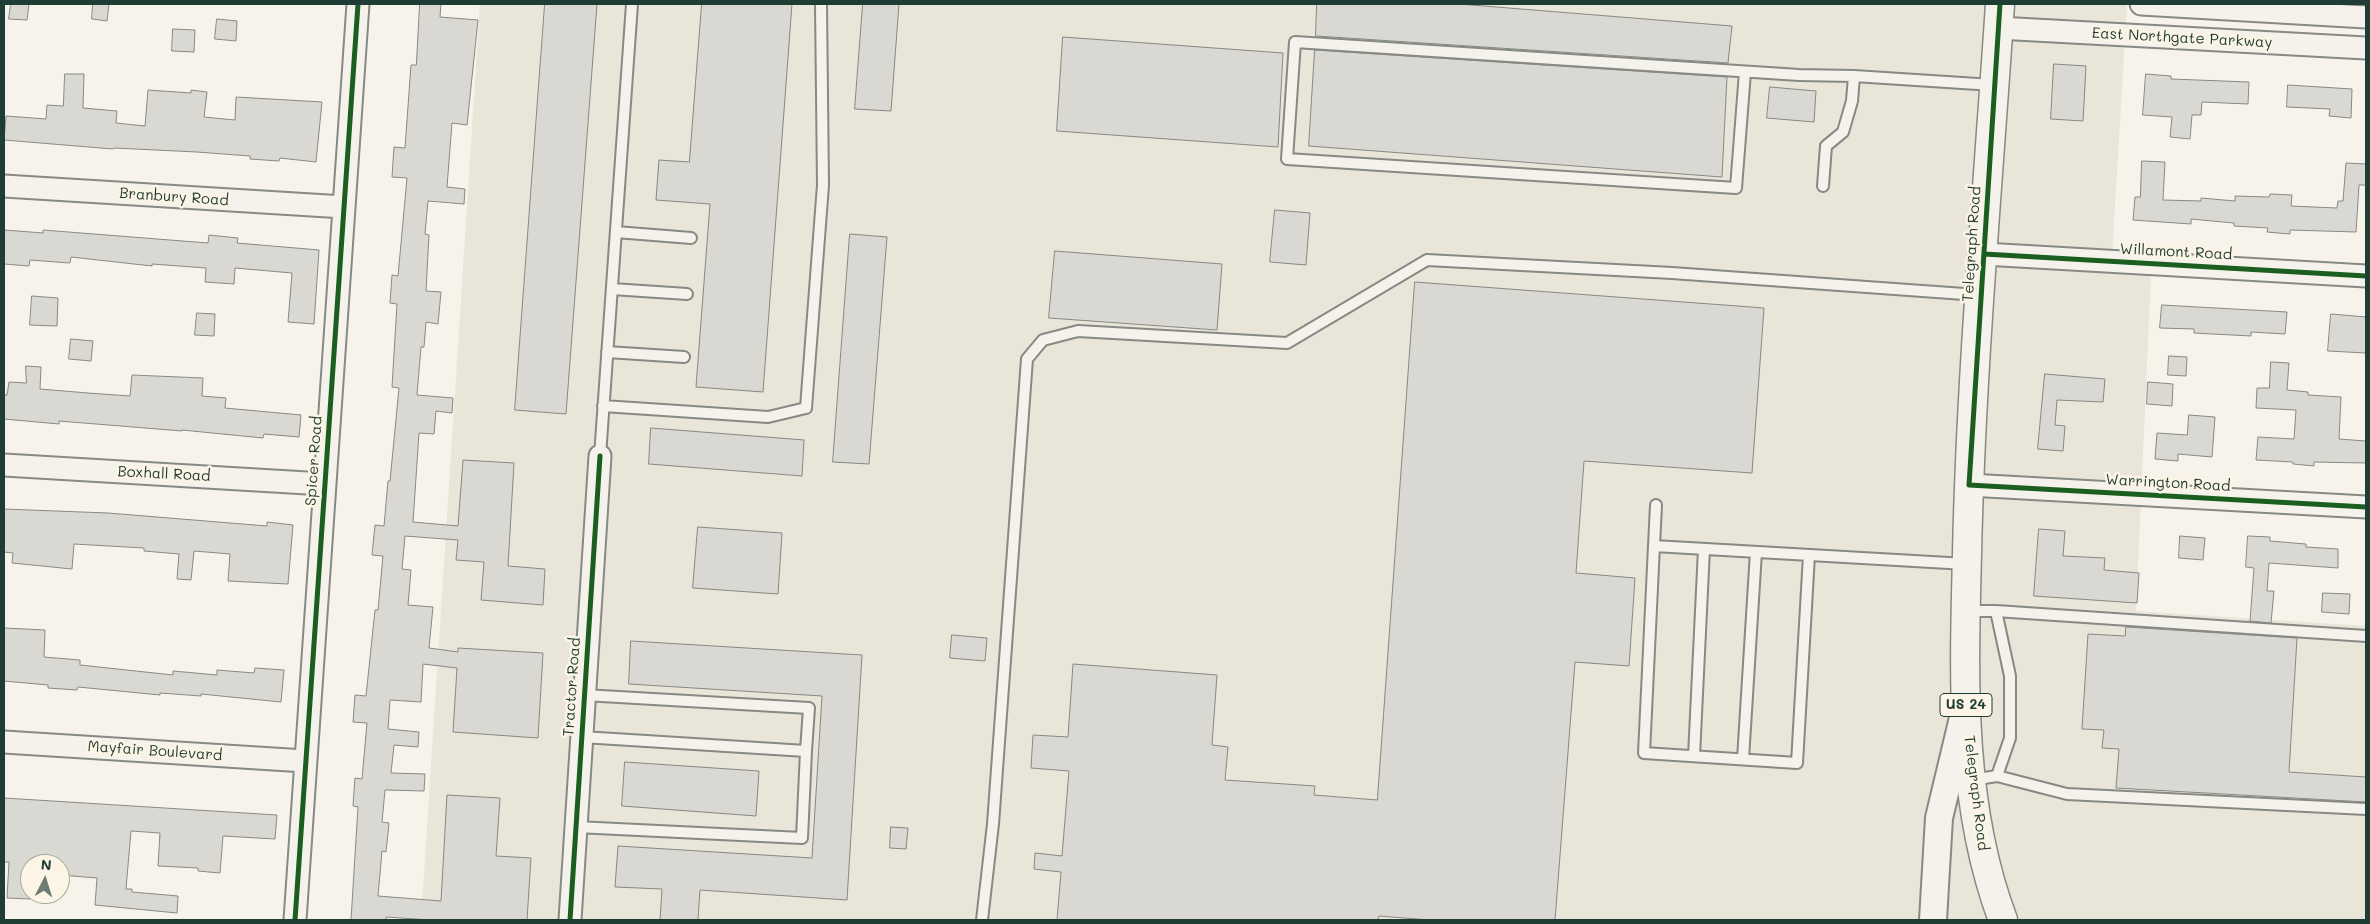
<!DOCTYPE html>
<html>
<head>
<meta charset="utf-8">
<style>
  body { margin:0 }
  #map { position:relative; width:2370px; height:924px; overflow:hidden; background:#f7f3ea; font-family:Mali,sans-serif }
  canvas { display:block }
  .frame { position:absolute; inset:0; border:5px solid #1f3d34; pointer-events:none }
  .north { position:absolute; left:20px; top:854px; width:50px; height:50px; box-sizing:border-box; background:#fcf5e5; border:1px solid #a4ab9e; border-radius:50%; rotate:5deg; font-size:14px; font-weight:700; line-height:20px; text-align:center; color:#1f3d34 }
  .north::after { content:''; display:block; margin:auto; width:18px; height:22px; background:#6b7d74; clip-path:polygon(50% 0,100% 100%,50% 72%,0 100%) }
</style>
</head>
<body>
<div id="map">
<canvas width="2370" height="924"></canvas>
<div class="frame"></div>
<div class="north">N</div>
</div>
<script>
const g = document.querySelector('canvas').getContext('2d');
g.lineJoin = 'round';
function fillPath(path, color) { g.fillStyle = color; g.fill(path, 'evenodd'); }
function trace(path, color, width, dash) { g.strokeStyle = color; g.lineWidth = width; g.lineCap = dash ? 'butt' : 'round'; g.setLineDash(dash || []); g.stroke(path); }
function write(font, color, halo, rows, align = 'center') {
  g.font = font + ' Mali,sans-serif'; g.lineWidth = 5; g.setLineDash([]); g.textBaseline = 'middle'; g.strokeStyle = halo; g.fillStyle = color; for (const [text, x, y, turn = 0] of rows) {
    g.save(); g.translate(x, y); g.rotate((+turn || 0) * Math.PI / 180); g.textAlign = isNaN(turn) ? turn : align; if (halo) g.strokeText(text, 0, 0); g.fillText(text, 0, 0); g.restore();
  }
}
fillPath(new Path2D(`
  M480 4H2127L2111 273 2151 275 2136 611 2366 626V920H421Z`), '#e9e5d9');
const building = new Path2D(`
  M11 4H29L27 20 9 19Z
  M93 4H109L107 21 92 19Z
  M420 4H441L440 17 478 20 467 125 452 123 447 187 465 189 464 204 428 201 425 234 429 235 426 291 441 292 438 324 426 322 424 347H421L417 395 453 398 452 413 436 411 434 434 419 433 413 522 458 526 463 460 514 463 508 566 545 569 543 605 481 600 484 562 456 560 458 540 405 536 402 569 411 570 408 605 433 607 429 648 458 652V648L543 653 538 738 453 732 457 668 423 664 421 702 390 700 388 729 419 732 418 747 394 745 391 773 425 774 424 791 385 790 382 822 389 823 386 852 382 851 378 896 441 901 447 795 500 798 496 856 531 858 527 920H430L386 917V920H351L358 807 353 806 355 778 362 779 367 723 353 722 355 695 366 696 375 610H378L383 556 372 555 375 525 384 526 388 481H390L399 388 392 387 397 304 390 303 392 275 398 276 407 178 392 177 394 147 405 148 411 65H416Z
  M545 4H597L566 414 515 410Z
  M702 4H792L763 392 696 387 710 204 656 200 659 160 689 162Z
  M863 4H899L891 111 855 109Z
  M1317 4H1459L1732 26 1728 63 1316 36Z
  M217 19 237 21 236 41 215 39Z
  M173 29 195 30 194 52 172 51Z
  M1063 37 1283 53 1278 147 1057 131Z
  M1315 50 1727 77 1722 177 1309 146Z
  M2054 64 2086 66 2083 121 2051 119Z
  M65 74H84L83 108 117 111 116 123 145 126 148 90 191 93V90L207 92 204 117 235 120 236 97 322 102 316 162 280 158 279 161 250 159V156L197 152 114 148 113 149 4 140 6 116 46 119 47 105 63 106Z
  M2146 74 2171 76V79L2249 82 2248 104 2202 102 2201 115H2192L2190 139 2170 137 2172 117 2143 115Z
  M2288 85 2352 89 2351 118 2329 116 2330 109 2287 107Z
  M1770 87 1816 91 1814 122 1767 118Z
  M2142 161 2165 162 2163 200 2201 201V198L2235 201V196L2269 197 2270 194 2292 195 2291 206 2337 208 2338 201H2343L2346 163 2366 164V185H2359L2356 232 2290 230V234L2267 232 2268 228 2234 226V223L2191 219V224L2133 220 2135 197H2140Z
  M1275 210 1310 213 1306 265 1270 262Z
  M5 230 43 233V230L208 243 209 235 238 238 237 243 319 250 314 324 288 322 292 273 235 268 234 284 205 282 206 268 152 264V266L71 257 70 263 30 260 29 266 4 264Z
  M850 234 887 237 869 464 833 462Z
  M1055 251 1222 264 1217 330 1049 318Z
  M1415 282 1764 308 1752 473 1584 461 1576 573 1635 578 1629 666 1575 662 1555 920H1430L1379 916 1378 920H1057L1061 872 1034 869 1035 853 1062 856 1069 771 1031 768 1033 735 1068 737 1073 664 1217 675 1212 745 1228 747 1225 780 1315 786 1314 795 1377 800Z
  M32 296 58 298 57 326 30 325Z
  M2162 305 2287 312 2285 334 2251 332V336L2194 333V329L2160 328Z
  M197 313 215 314 214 336 195 335Z
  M2331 314 2366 317V353L2328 351Z
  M71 339 93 341 91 361 69 359Z
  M2169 356 2187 357 2186 376 2168 375Z
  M2271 362 2289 363 2287 390 2308 392V395L2341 397 2339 439 2366 441V463L2314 462V466L2293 464V462L2256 460 2258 437 2294 439 2296 410 2256 408 2257 388H2269Z
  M26 366 41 367 40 389 88 393 130 396 132 375 203 378 202 396 226 398 225 408 301 415 299 437 264 434 263 438 182 430V431L59 421V424L4 419V395H7L9 382 26 383Z
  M2045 374 2105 379 2103 402 2057 400 2055 425 2065 426 2063 451 2038 449Z
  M2148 382 2173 384 2172 406 2147 404Z
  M2189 415 2215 417 2212 457 2178 454V461L2155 459 2157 433 2187 435Z
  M651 428 804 440 802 476 649 464Z
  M4 509 108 513 267 526V522L293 525 288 584 228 581 230 554 194 551 191 580 177 579 179 554 144 551V548L74 544 72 569 12 563 13 553 4 552Z
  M698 527 782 533 778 594 693 588Z
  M2039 529 2065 531 2063 556 2105 558 2104 570 2139 573 2137 603 2034 596Z
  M2180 536 2205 538 2203 560 2179 558Z
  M2248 536 2270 537V541L2306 544V547L2338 549V568L2269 563 2267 591H2274L2271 623 2250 621 2254 568 2246 567Z
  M2323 593 2350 594 2349 614 2322 612Z
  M2126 627 2297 638 2289 772 2366 777V802L2116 788 2119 749 2102 748 2104 730 2082 729 2088 634 2125 636Z
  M4 628 45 630 44 657 80 660V665L173 675V671L217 675V670L254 673 255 668 284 670 281 702 201 694V696L160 693V695L78 687 77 690 48 688V685L4 681Z
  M952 635 987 638 985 661 950 658Z
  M631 641 862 655 847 900 700 890 698 920H660L662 889 615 887 618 846 812 858 822 696 629 684Z
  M625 762 759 771 756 816 622 806Z
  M4 798 277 815 275 839 223 836 220 873 198 871V868L158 866 160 833 131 831 126 889H132V892L178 896 177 913 95 905 97 878 60 875V864H30V899L7 898 9 862H4Z
  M891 827 908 828 906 849 890 848Z`);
fillPath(building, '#dad8d2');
trace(building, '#868984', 1);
const service = new Path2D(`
  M1745 72 1736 188 1287 159 1295 42 1799 75 1854 76
  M1823 186 1826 146 1843 132 1852 101 1854 76 1993 85
  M616 232 691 238
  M612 289 687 294
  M607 352 684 357
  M603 406 768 417 806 408 823 185 821 4
  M600 456 632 4
  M1656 505 1654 546 1966 564
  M1654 546 1644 753 1797 763 1809 555
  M1967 611H1996L2366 636
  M582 737 806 751 809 708 584 695
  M1694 756 1704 549
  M1743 759 1756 552
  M1997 776 2067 794 2366 809
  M1971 780 1997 776 2010 738V676L1996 611
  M576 827 802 838 806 751
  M982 920 993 824 1027 359 1043 340 1078 331 1287 343 1427 260 1672 273 1978 295`);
const minor = new Path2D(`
  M2141 4 2366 17
  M1998 28 2366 48
  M4 186 344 207
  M1984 254 2366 276
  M4 465 324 484
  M1969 485 2366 507
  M4 742 305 761
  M295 920 358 4
  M570 920 600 456`);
const tertiary = new Path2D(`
  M1933 920 1939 818 1963 718`);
const primary = new Path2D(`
  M2000 4C1988 187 1971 370 1967 554 1964 676 1959 804 2003 920`);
trace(service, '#868984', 14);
trace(minor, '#868984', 25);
trace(tertiary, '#868984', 30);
trace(primary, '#868984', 31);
trace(service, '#f5f2ec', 10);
trace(minor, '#f5f2ec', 21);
trace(tertiary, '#f5f2ec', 26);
trace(primary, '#f5f2ec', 28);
trace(new Path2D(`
  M2000 4 1969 485 2366 507
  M1984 254 2366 276
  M295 920 358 4
  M570 920 600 456`), '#1b5e20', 5);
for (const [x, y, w] of [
  [1966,705,52]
]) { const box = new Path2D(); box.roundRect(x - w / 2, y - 11.5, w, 23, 4); g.fillStyle = '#fcf5e5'; g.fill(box); trace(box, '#1f3d34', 1); }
write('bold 14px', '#1f3d34', null, [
  ["US 24",1966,705]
]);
write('15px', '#1f3d34', '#fcf5e5', [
  ["East Northgate Parkway",2182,38,3],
  ["Branbury Road",174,197,4],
  ["Telegraph Road",1972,244,-86],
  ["Willamont Road",2176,252,3],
  ["Spicer Road",314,461,-86],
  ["Boxhall Road",164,474,3],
  ["Warrington Road",2168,483,3],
  ["Tractor Road",572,687,-86],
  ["Mayfair Boulevard",155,751,4],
  ["Telegraph Road",1976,793,83]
]);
</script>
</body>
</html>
